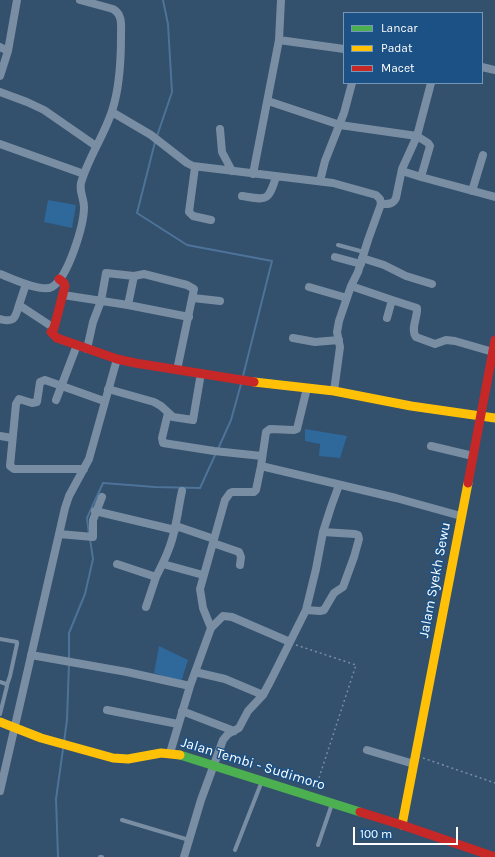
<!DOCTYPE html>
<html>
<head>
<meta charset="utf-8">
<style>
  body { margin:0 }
  #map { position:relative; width:495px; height:857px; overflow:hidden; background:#33506d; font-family:Karla,sans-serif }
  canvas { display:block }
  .legend { position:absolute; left:343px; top:12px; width:140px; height:72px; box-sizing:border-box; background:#1b5185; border:1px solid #7697b6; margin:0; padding:5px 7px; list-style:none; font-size:12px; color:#fff }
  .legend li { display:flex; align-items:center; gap:8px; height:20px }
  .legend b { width:20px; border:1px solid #7697b6 }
  .scale { position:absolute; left:353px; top:827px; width:105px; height:18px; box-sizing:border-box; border:2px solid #fff; border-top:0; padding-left:5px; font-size:12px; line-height:14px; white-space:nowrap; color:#fff; -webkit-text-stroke:3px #1b5185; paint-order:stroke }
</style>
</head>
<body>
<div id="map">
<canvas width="495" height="857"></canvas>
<ul class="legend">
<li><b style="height:5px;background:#4caf50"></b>Lancar</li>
<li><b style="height:5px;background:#ffc107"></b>Padat</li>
<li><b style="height:5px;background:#c62828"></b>Macet</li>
</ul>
<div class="scale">100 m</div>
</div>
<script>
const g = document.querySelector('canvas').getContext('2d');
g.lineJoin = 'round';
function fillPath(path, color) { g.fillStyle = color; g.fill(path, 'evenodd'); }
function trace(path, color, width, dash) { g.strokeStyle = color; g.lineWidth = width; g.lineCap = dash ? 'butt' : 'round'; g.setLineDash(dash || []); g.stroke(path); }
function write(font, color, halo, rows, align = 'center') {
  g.font = font + ' Karla,sans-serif'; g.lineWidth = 3; g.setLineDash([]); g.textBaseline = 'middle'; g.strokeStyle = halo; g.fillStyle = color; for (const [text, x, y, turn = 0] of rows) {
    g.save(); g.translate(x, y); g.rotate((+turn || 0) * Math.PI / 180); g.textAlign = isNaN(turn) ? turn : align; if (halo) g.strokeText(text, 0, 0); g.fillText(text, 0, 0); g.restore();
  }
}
fillPath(new Path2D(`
  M48 200 76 205 72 228 44 222Z
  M305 429 347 436 340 458 319 456 320 444 305 441Z
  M159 646 188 660 181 682 154 673Z`), '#2f689b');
trace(new Path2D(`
  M157 136 172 92 168 24 163 0
  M155 142 137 213 187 245 272 261 243 376
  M218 449 231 420 241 384
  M89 535 87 518 103 483 155 487 200 488 216 453
  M69 659V633L85 594 93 559 90 539
  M64 742 67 720 69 663
  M58 857 56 799 63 749`), '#4e7399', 2);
trace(new Path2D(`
  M296 645 356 665 315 790
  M423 758 495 783`), '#7a8ea3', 1.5, [2, 3]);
trace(new Path2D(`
  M338 245 364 252
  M0 639 17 642V644L10 676 7 685
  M0 682 6 684 7 686 0 714
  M122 820 189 840
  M318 845 332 804
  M235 850 262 781
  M100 857H102`), '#7a8ea3', 4);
trace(new Path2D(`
  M281 0 279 40 344 49
  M0 47 8 51
  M482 67 495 70
  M0 76 8 51 17 0
  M0 92 27 102 44 110 96 146
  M268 101 340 125 417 136 428 143 430 146 421 177 402 171
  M112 112 151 135 187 163 193 166 333 183 376 195 380 199 381 204 368 240 358 272 351 286 339 321 337 332 340 347 334 391
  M220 129 222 152 232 171
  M0 144 84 174
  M195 167 189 212 193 216 211 220
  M253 174 279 40
  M421 177 495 197
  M320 181 325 161 344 113 352 83
  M472 191 483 155
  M242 196C267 200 268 202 276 177
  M381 204C387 204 393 205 396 198L402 169 417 136 431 83
  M335 257 361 264
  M362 258 384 265 406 276 432 284
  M0 274C12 278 41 293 52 287 68 278 84 225 84 207 84 198 79 192 81 183 88 158 104 136 112 111 120 87 121 61 121 36 121 25 123 15 113 9L80 0
  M134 276 144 274 187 285 194 289 177 370
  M26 284 19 305 54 328
  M351 286 392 300 387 318
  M309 287 347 298
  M63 295 128 305 189 317
  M193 298 220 301
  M392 300 417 308C418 317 410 329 416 337L435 344 446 340 455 341 493 352
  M0 319C15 323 15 318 19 305
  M293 338 315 342 339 340
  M87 349 93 322 101 301 106 273 134 276 128 305
  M307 388 297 429 294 430 270 429 266 432 261 466 396 498 461 516
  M108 389 154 402 161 406 173 417 193 420 201 373
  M56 400 77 345
  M168 413 162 438 163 443 214 451 262 456
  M0 436 12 438
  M431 446 473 456
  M84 469H14L10 466 16 404 19 399 32 403 37 402 40 382 45 380 104 401
  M95 511 175 530
  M176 526 214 539
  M59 534 93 537V520L102 497
  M213 543 239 552 241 557 240 565
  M117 564 156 577C164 561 172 545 175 527 178 515 179 504 182 491
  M163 564 203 575
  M146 607 156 577
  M306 610 320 611 324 610 334 593 343 587 354 557 359 539 358 535 355 534 323 532
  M211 628 203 608 200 589 225 500 230 493 232 492H254L256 490 261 466
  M31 655 127 672 190 686
  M195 672 225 679 263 695
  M107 710 178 724
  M182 711 234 731
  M367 750 414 764
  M170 753 190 686 211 628 223 616 232 617 290 642
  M0 791 65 508 69 496 89 459 117 359
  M184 857 201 800 223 740 228 734 239 728 248 711 263 695 271 680 306 610 316 569 323 532 331 507 339 485`), '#7a8ea3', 8);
trace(new Path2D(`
  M180 755 360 812`), '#4caf50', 9);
trace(new Path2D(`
  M254 382 334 391 411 406 495 418
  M0 722 41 738 113 758 128 759 161 753 180 755
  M402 825 468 483`), '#ffc107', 9);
trace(new Path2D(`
  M59 279 64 283 65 286 54 328 51 332 57 338 117 359 135 363 254 382
  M468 483 495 340
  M360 812 402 825 495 857`), '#c62828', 9);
write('14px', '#fff', '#1b5185', [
  ["Jalam Syekh Sewu",435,580,-79],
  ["Jalan Tembi - Sudimoro",253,764,17]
]);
</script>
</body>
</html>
